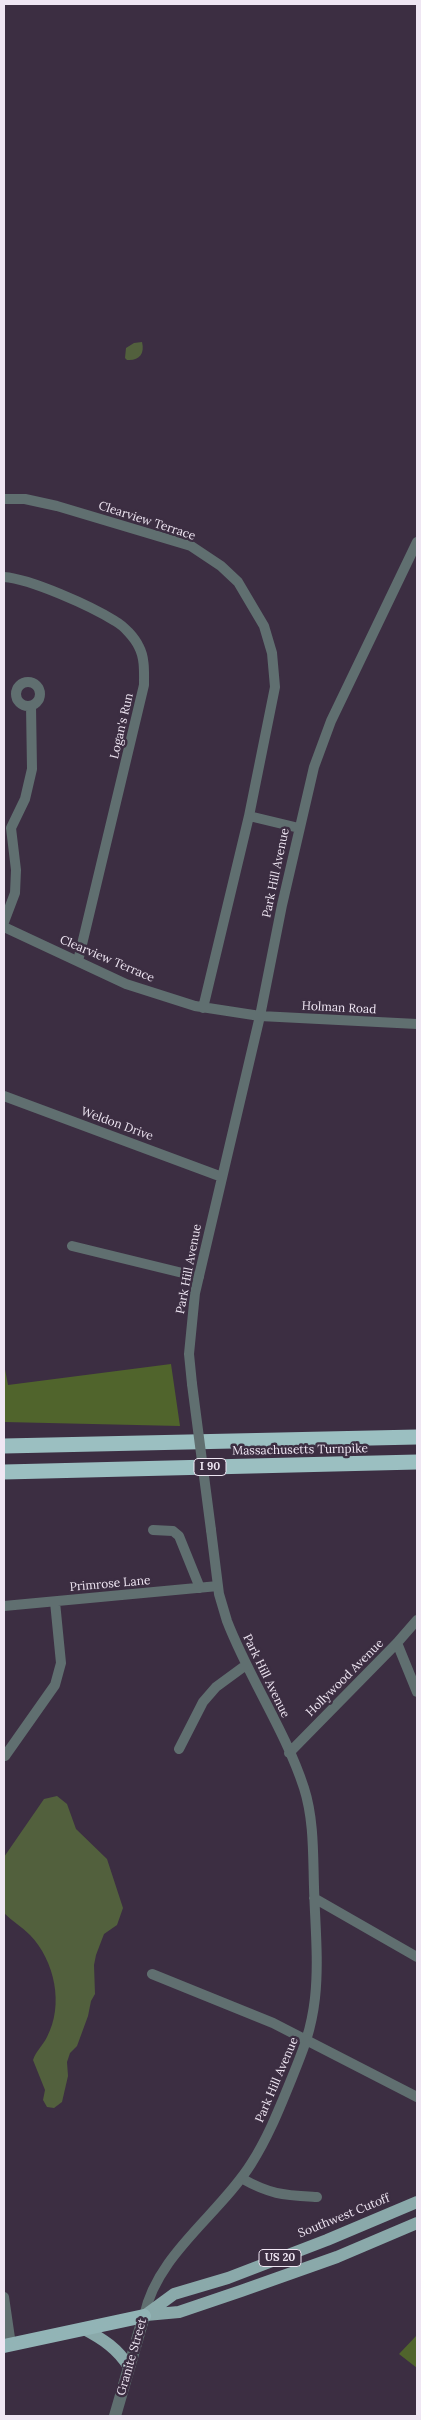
<!DOCTYPE html>
<html>
<head>
<meta charset="utf-8">
<style>
  body { margin:0 }
  #map { position:relative; width:421px; height:2420px; overflow:hidden; background:#3c2e42; font-family:Lora,serif }
  canvas { display:block }
  .frame { position:absolute; inset:0; border:5px solid #efe6f3; pointer-events:none }
</style>
</head>
<body>
<div id="map">
<canvas width="421" height="2420"></canvas>
<div class="frame"></div>
</div>
<script>
const g = document.querySelector('canvas').getContext('2d');
g.lineJoin = 'round';
function fillPath(path, color) { g.fillStyle = color; g.fill(path, 'evenodd'); }
function trace(path, color, width, dash) { g.strokeStyle = color; g.lineWidth = width; g.lineCap = dash ? 'butt' : 'round'; g.setLineDash(dash || []); g.stroke(path); }
function write(font, color, halo, rows, align = 'center') {
  g.font = font + ' Lora,serif'; g.lineWidth = 5; g.setLineDash([]); g.textBaseline = 'middle'; g.strokeStyle = halo; g.fillStyle = color; for (const [text, x, y, turn = 0] of rows) {
    g.save(); g.translate(x, y); g.rotate((+turn || 0) * Math.PI / 180); g.textAlign = isNaN(turn) ? turn : align; if (halo) g.strokeText(text, 0, 0); g.fillText(text, 0, 0); g.restore();
  }
}
fillPath(new Path2D(`
  M142 342C145 354 139 361 127 360L125 358 126 348 134 343Z
  M57 1796 67 1804 76 1829 107 1859 123 1908 117 1925 104 1934 96 1955 94 1965 95 1994 91 2001 88 2016 77 2046 70 2053 67 2062 68 2076 62 2102 54 2108 47 2107 43 2100 45 2090 33 2060C36 2051 43 2045 47 2037 64 2005 55 1961 30 1935 22 1927 12 1921 4 1913V1857L44 1799Z`), '#52603d');
fillPath(new Path2D(`
  M4 1364 8 1385 171 1364 180 1426 4 1422Z
  M417 2335V2368L399 2354Z`), '#50642c');
trace(new Path2D(`
  M4 499H25L57 506 191 546 221 566 238 582 264 626 272 653 275 687 249 816
  M4 577C31 579 91 606 115 621 124 626 135 638 139 647 145 658 144 673 144 685L78 961
  M16 694a12 12 0 1 1 24 0a12 12 0 1 1-24 0Z
  M4 922 15 893 16 870 11 828 25 799 32 769 31 706
  M4 927 126 984 195 1006 260 1016 417 1024
  M203 1008 249 816 299 828
  M4 1096 222 1177
  M72 1246 199 1277
  M192 1384 189 1354 195 1293 260 1016 282 905 314 767 331 721 417 542
  M153 1530 173 1531 179 1536 200 1588
  M4 1606 218 1586
  M397 1643 417 1692
  M179 1749 203 1702 216 1687 246 1665
  M289 1753 397 1643 417 1620
  M5 1756 55 1685 61 1663 55 1602
  M314 1898 417 1957
  M152 1974 273 2023 417 2097
  M241 2178C271 2195 284 2195 317 2197
  M4 2297 11 2345
  M144 2316C157 2254 219 2215 251 2164 267 2139 278 2112 289 2085 302 2053 311 2033 315 1998 319 1961 315 1924 314 1887 313 1855 314 1819 304 1788 285 1730 249 1678 227 1621L219 1594 211 1530`), '#606f70', 10);
trace(new Path2D(`
  M115 2416 144 2316`), '#606f70', 12);
trace(new Path2D(`
  M146 2315 179 2312 241 2291 337 2257 417 2223
  M144 2316 174 2294 228 2278 327 2240 417 2202
  M84 2329C103 2339 118 2349 129 2367`), '#8aa9aa', 12);
trace(new Path2D(`
  M4 2346 144 2316`), '#92b4b6', 14);
trace(new Path2D(`
  M4 1446 417 1437
  M4 1472 417 1462`), '#9bbfc1', 15);
trace(new Path2D(`
  M192 1384 211 1530`), '#606f70', 10);
for (const [x, y, w] of [
  [210,1467,32],
  [280,2258,42]
]) { const box = new Path2D(); box.roundRect(x - w / 2, y - 8.5, w, 17, 4); g.fillStyle = '#3c2e42'; g.fill(box); trace(box, '#efe6f3', 1); }
write('bold 11px', '#efe6f3', null, [
  ["I 90",210,1467],
  ["US 20",280,2258]
]);
write('12px', '#efe6f3', '#3c2e42', [
  ["Clearview Terrace",147,521,18],
  ["Logan's Run",122,726,-77],
  ["Park Hill Avenue",276,873,-78],
  ["Clearview Terrace",107,959,23],
  ["Holman Road",339,1008,3],
  ["Weldon Drive",117,1124,20],
  ["Park Hill Avenue",189,1269,-79],
  ["Massachusetts Turnpike",300,1450,-1],
  ["Primrose Lane",110,1584,-5],
  ["Park Hill Avenue",266,1676,64],
  ["Hollywood Avenue",345,1678,-45],
  ["Park Hill Avenue",277,2080,-67],
  ["Southwest Cutoff",344,2216,-22],
  ["Granite Street",132,2357,-74]
]);
</script>
</body>
</html>
